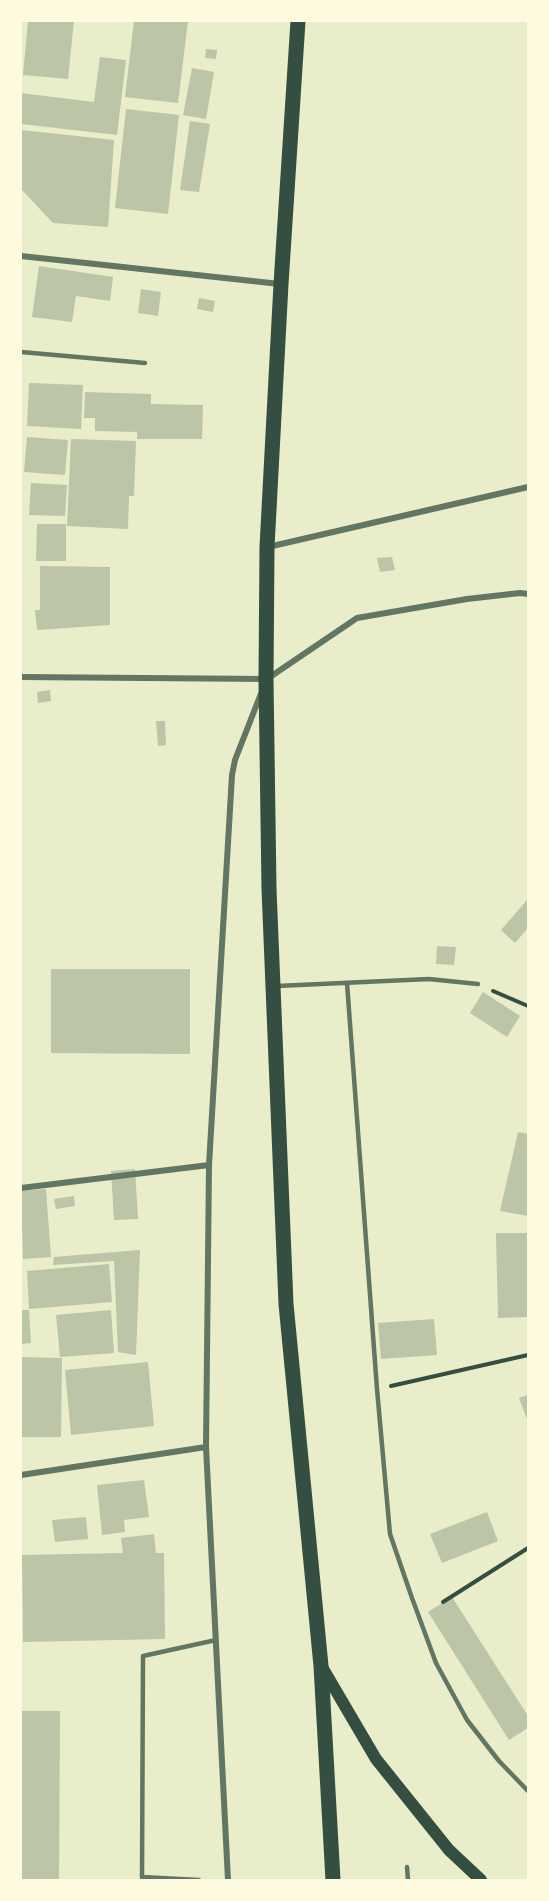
<!DOCTYPE html>
<html>
<head>
<meta charset="utf-8">
<style>
  body { margin:0 }
  #map { position:relative; width:549px; height:1901px; overflow:hidden; background:#e9edc9; font-family:"Roboto Serif",serif }
  canvas { display:block }
  .frame { position:absolute; inset:0; border:22px solid #fefae0; pointer-events:none }
</style>
</head>
<body>
<div id="map">
<canvas width="549" height="1901"></canvas>
<div class="frame"></div>
</div>
<script>
const g = document.querySelector('canvas').getContext('2d');
g.lineJoin = 'round';
function fillPath(path, color) { g.fillStyle = color; g.fill(path, 'evenodd'); }
function trace(path, color, width, dash) { g.strokeStyle = color; g.lineWidth = width; g.lineCap = dash ? 'butt' : 'round'; g.setLineDash(dash || []); g.stroke(path); }
fillPath(new Path2D(`
  M28 21H74L68 79 23 75Z
  M134 21H188L178 103 125 97Z
  M206 49 217 50 216 59 205 58Z
  M100 57 126 60 117 135 21 124V93L94 102Z
  M192 68 214 72 206 119 183 115Z
  M126 109 179 115 168 214 115 208Z
  M190 121 210 124 199 192 180 190Z
  M21 130 114 140 108 227 53 223 21 189Z
  M39 266 113 277 110 301 76 296 72 322 32 317Z
  M141 289 161 292 158 316 138 313Z
  M199 298 215 301 213 312 197 309Z
  M29 383 83 385 81 429 27 426Z
  M85 392 151 394V404L203 405 202 439H137V432L95 431V418H84Z
  M27 437 68 440 65 475 24 472Z
  M71 439 136 441 134 496H129L128 529 67 526Z
  M31 483 67 485 65 516 29 515Z
  M37 524H66V561H36Z
  M392 557 395 570 380 572 377 558Z
  M40 566 110 567V625L37 630 35 610H40Z
  M50 690 51 701 38 703 37 692Z
  M156 721H165L166 745 158 746Z
  M528 899V928L515 943 501 930Z
  M437 946 456 947 454 965 436 964Z
  M51 969H190V1054L51 1053Z
  M483 992 520 1016 507 1037 470 1013Z
  M518 1132 528 1134V1216L500 1211Z
  M135 1169 138 1219 114 1220 111 1171Z
  M46 1189 51 1257 23 1259 21 1191Z
  M74 1196 75 1206 56 1209 54 1199Z
  M496 1233H528V1317L498 1318Z
  M140 1250 136 1355 118 1352 114 1261 53 1265 54 1257Z
  M109 1264 112 1302 29 1309 27 1271Z
  M21 1310H29L31 1343 21 1344Z
  M111 1310 114 1353 60 1357 56 1315Z
  M434 1319 437 1355 381 1359 378 1323Z
  M21 1357 62 1358 61 1437H21Z
  M148 1362 154 1426 71 1435 65 1370Z
  M528 1395V1422L519 1398Z
  M144 1480 149 1517 124 1520 125 1532 102 1535 97 1485Z
  M487 1512 498 1541 442 1563 430 1534Z
  M86 1517 88 1539 55 1542 52 1520Z
  M154 1534 156 1553H164L165 1639 23 1642 22 1555 123 1553 121 1538Z
  M452 1597 528 1716V1728L509 1740 428 1612Z
  M21 1711H60L59 1880H21Z`), '#bcc5a7');
trace(new Path2D(`
  M493 991 528 1006
  M391 1386 528 1355
  M443 1602 528 1548`), '#344e41', 4);
trace(new Path2D(`
  M21 352 145 363
  M347 983 377 1389 390 1534 412 1598 436 1663 467 1720 499 1761 528 1791
  M277 986 429 979 478 984
  M407 1867 408 1880
  M199 1880 142 1877 143 1656 216 1640`), '#617663', 4.5);
trace(new Path2D(`
  M21 256 280 284
  M268 547 528 487
  M21 677 266 679
  M267 679 357 618 467 599 520 593 528 594
  M21 1188 209 1165
  M21 1475 206 1447
  M228 1880 206 1447 209 1165 232 775 235 760 262 691`), '#617663', 6);
trace(new Path2D(`
  M322 1667 376 1759 449 1850 481 1880`), '#344e41', 12);
trace(new Path2D(`
  M298 21 281 284 267 547 266 679 269 889 286 1304 321 1666 333 1880`), '#344e41', 15);
</script>
</body>
</html>
